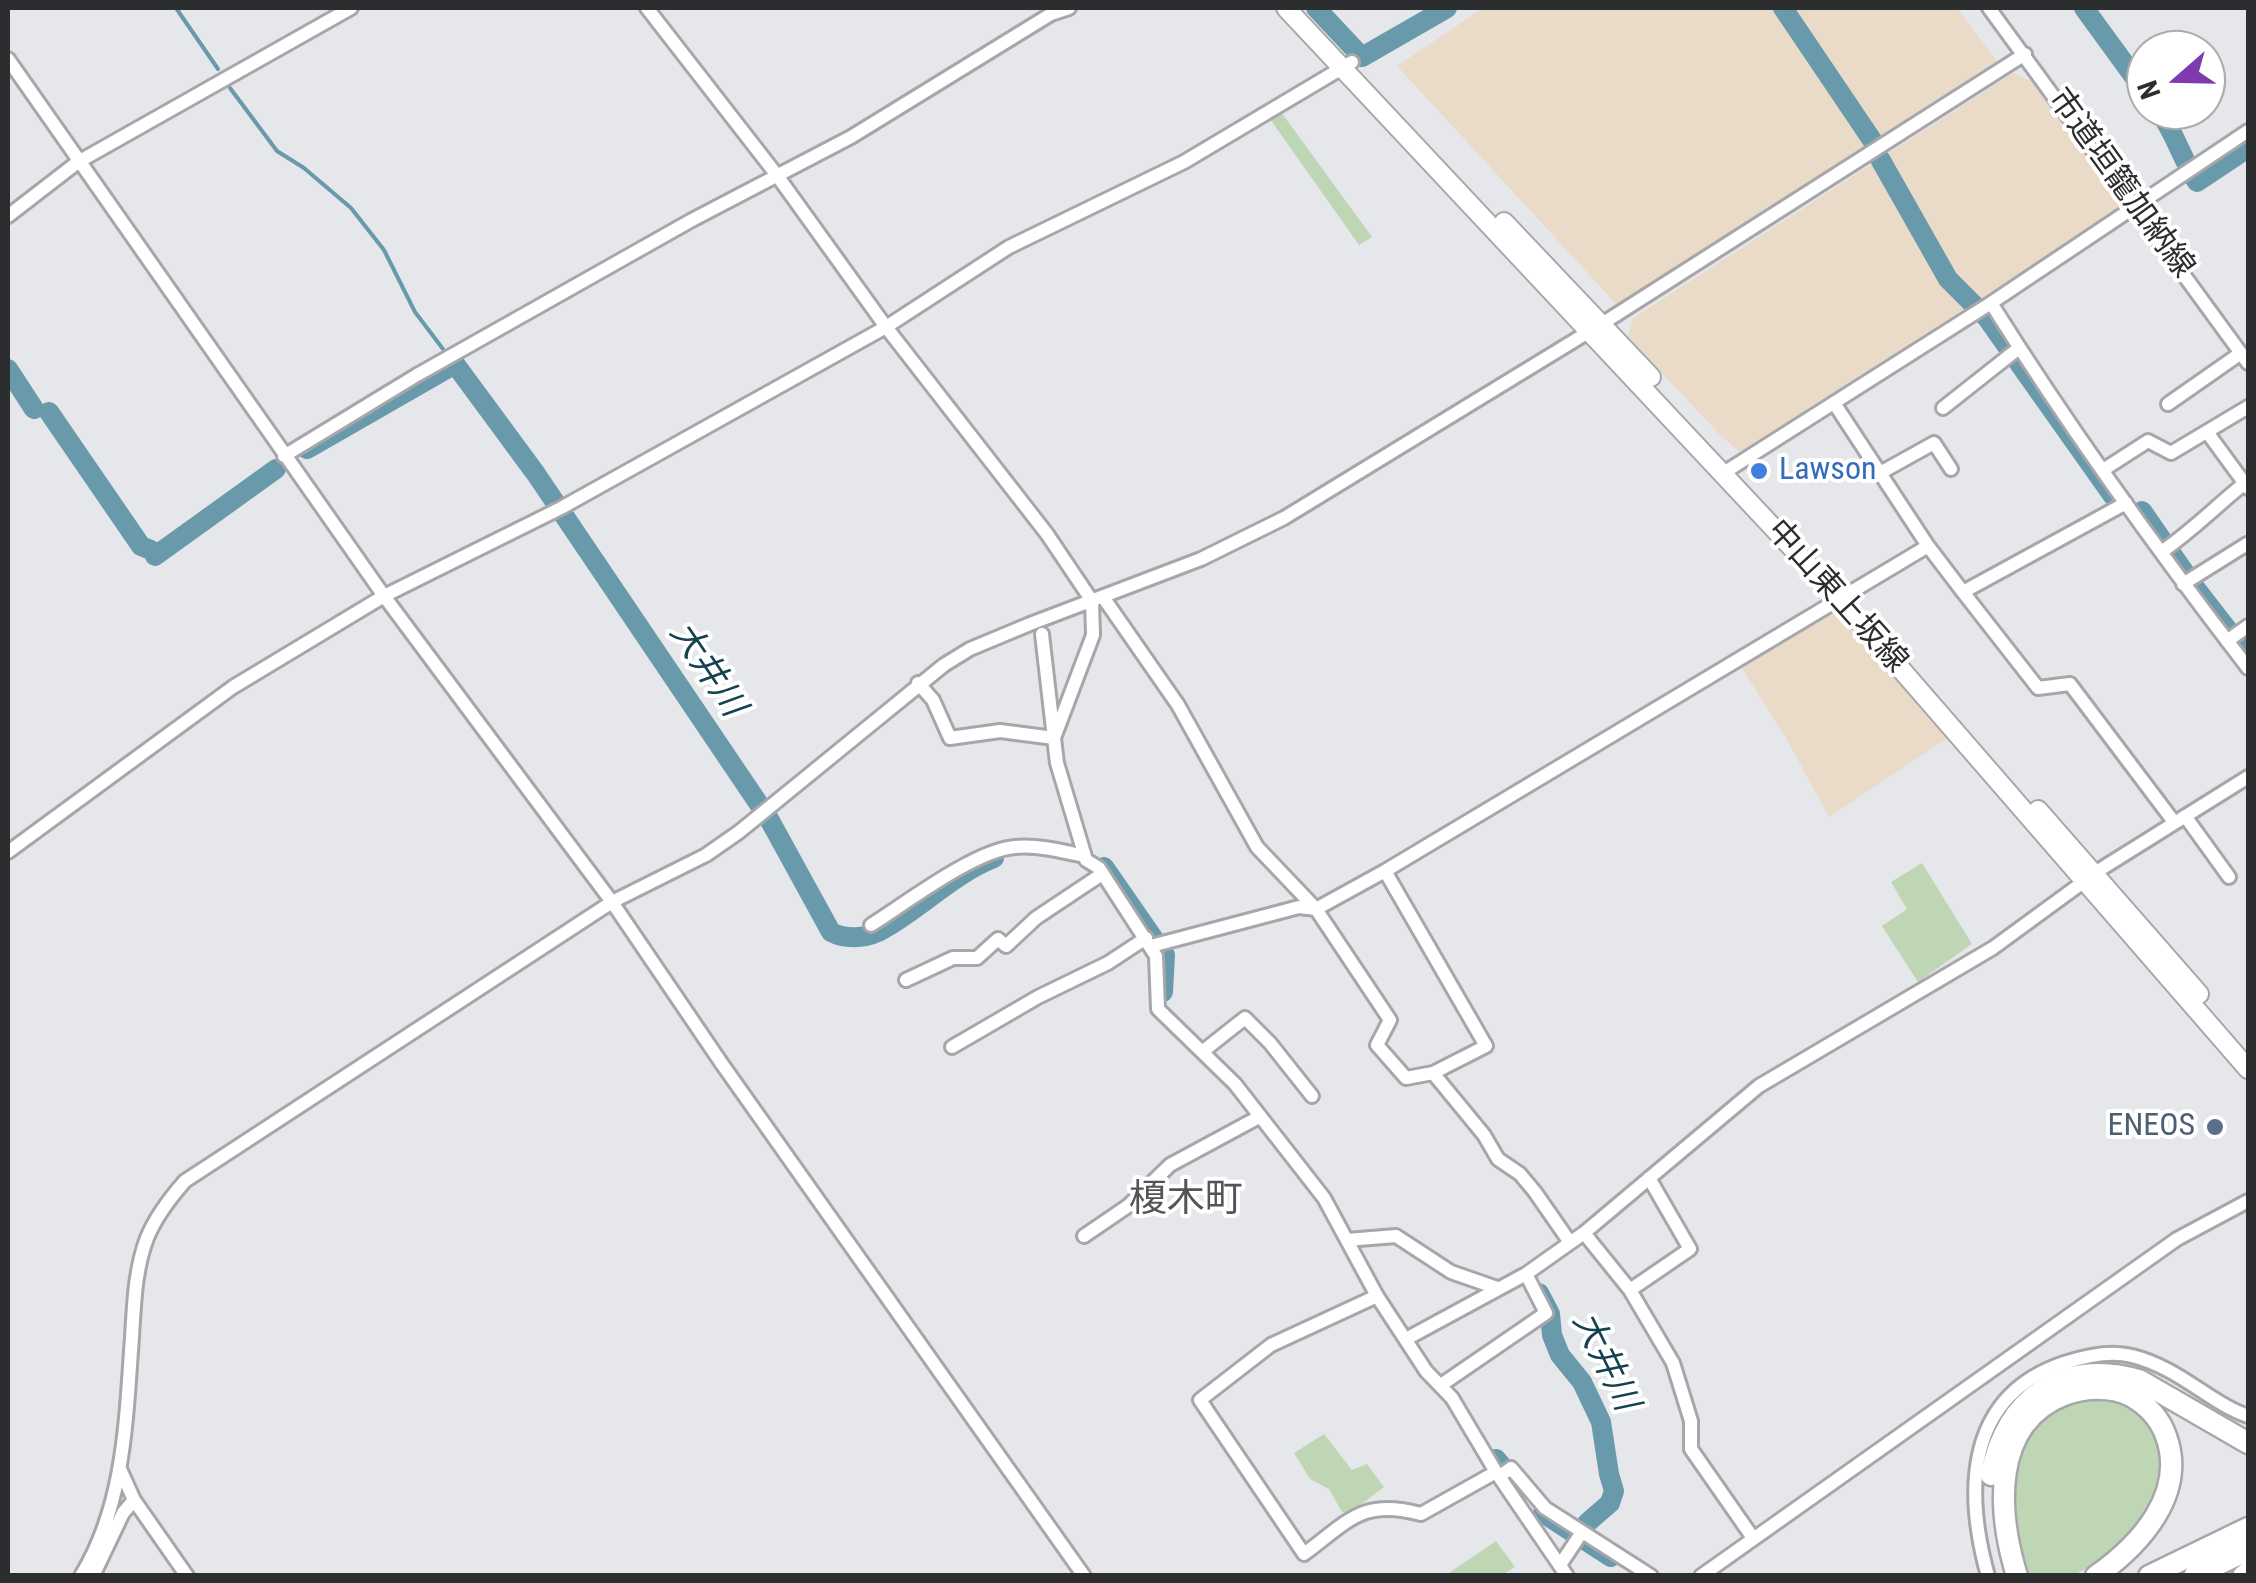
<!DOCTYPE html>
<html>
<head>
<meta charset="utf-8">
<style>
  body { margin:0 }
  #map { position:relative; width:2256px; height:1583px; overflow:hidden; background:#e6e7eb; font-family:"Roboto Condensed",sans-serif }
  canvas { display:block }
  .frame { position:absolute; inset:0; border:10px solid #2c2d2e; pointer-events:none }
  .north { position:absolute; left:2126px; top:30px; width:100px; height:100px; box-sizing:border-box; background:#fff; border:2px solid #ababab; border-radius:50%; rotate:250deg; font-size:28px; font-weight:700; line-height:40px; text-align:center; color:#2c2d2e }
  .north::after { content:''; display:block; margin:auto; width:35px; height:45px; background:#7e3baf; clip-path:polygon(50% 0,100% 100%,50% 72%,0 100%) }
</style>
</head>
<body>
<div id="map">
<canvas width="2256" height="1583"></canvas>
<div class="frame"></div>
<div class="north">N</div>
</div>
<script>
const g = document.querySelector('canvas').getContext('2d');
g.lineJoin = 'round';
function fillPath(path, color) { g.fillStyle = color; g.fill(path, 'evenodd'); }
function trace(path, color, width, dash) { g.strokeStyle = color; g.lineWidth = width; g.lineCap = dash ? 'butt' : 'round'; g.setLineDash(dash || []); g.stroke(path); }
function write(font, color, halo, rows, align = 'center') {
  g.font = font + ' "Roboto Condensed","Noto Sans JP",sans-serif'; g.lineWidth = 8; g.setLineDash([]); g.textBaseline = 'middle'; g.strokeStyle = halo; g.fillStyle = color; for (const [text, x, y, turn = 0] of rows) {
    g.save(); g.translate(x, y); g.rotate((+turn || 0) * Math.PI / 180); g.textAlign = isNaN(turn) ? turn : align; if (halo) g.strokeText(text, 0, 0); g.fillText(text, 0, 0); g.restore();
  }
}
fillPath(new Path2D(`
  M1483 8H1957L1997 61 1619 307 1397 66Z
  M2013 73 2031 81 2124 207 1740 452 1721 436 1628 337 1633 318Z
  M1834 607 1949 737 1829 817 1786 738 1740 665Z`), '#e9dbc8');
fillPath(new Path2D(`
  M1281 112 1372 237 1359 245 1270 119Z
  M1922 863 1972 944 1918 982 1882 926 1907 909 1891 882Z
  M2091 1396C2098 1396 2108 1395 2114 1397 2160 1411 2173 1471 2151 1509 2135 1535 2104 1564 2074 1574 2061 1579 2042 1575 2027 1576 2009 1528 1999 1458 2040 1418 2054 1404 2073 1401 2091 1396Z
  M1324 1434 1352 1470 1367 1464 1384 1487 1351 1512H1342L1329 1489 1310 1479 1294 1453Z
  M1496 1541 1515 1567 1502 1575H1446Z`), '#bed6b4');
trace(new Path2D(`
  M176 8 218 69
  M230 88 277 151 304 168 351 208 384 250 415 312 443 349`), '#699aac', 4);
trace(new Path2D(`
  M1316 8 1362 57 1447 8
  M1783 8 1874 143
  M2084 8 2146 93
  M2158 110C2176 134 2181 158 2197 182L2248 148
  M1880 159 1948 279 1987 318 2113 496
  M8 369 34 409
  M49 412 141 546 151 550
  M307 449 455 364 536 474 769 819 831 932C844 939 863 939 878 932 917 912 951 875 994 858
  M2142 511 2196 589 2248 656
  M155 556 276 469
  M1104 867 1165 955 1163 992
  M1539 1293 1550 1314 1552 1335 1560 1355 1582 1382 1601 1422 1609 1474 1614 1491 1610 1503 1587 1523
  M1496 1459 1520 1488
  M1543 1513 1611 1557`), '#699aac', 20);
const minor = new Path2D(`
  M647 8 776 174 886 327 1047 534 1092 601 1093 635 1054 738 1057 763 1086 860 1099 868 1156 956 1158 1009 1235 1084 1324 1198 1377 1296 1426 1371 1452 1398 1496 1472 1567 1576
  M1989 8 2248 363
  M8 59 384 596 612 902 722 1064 1084 1576
  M8 216 78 162 351 8
  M1991 303C2070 429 2157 550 2248 668
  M1834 403 1928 546
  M2168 404 2241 353
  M1943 408 2019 348
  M2207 432 2248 488
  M284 456 417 375 692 220 851 137 1051 14 1069 8
  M2103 470 2148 441 2171 453 2248 407
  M1725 472 1991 303 2248 131
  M1880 473 1934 443 1951 469
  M2161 552C2191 532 2216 506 2245 483
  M2183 584 2247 544 2248 547
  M1963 592 2038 688 2070 684 2174 822
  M1103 597 1178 705 1257 847 1316 909
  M2227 641 2248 626
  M918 683 933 700 950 738 1000 731 1054 738 1042 634
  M2185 816 2229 877
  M8 852 233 687 384 596 561 508 886 327 1009 247 1184 162 1352 62
  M1385 871 1928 546 1963 592 2126 503
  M871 925C906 903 975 850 1015 847 1038 845 1062 851 1084 856
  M1151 946 1299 907 1316 909
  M906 980 953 958H977L998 939 1006 946 1036 918 1102 874
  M952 1047 1038 997 1108 963 1146 938
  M1202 1052 1245 1018 1270 1043 1312 1096
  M1433 1073 1486 1046 1385 871 1316 909 1390 1020 1377 1045 1406 1078 1433 1073 1484 1135 1498 1159 1520 1174 1535 1192 1569 1241
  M1649 1178 1690 1249 1630 1290 1673 1363 1691 1421V1449L1753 1538
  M1584 1233 1630 1290
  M1084 1236 1128 1206 1170 1165 1259 1117
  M1347 1240 1396 1236 1451 1272 1497 1288
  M1377 1296 1271 1345 1200 1400 1304 1554C1349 1521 1362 1498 1421 1514L1496 1472
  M1406 1339 1526 1274 1584 1233 1759 1086 1993 948 2101 869 2248 777
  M1441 1385 1546 1313 1526 1274
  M120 1469 134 1500 187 1576
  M1500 1476 1511 1468 1545 1508 1651 1576
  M1560 1565 1582 1532
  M81 1576C125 1504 126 1418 132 1337 134 1304 135 1269 147 1238 156 1216 170 1198 185 1181L612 902 706 855 739 832 944 665 970 649 1030 624 1201 559 1284 518 1608 320 2025 54
  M93 1576 123 1513 134 1500
  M1701 1576 2177 1239 2248 1201
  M1988 1576C1964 1490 1966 1396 2064 1363 2085 1356 2110 1350 2132 1356 2180 1368 2208 1402 2248 1416`);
const major = new Path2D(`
  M1286 8 1840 599 2248 1069
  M1504 222 1651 377
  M2038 810 2199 994`);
const highway = new Path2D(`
  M1991 1475C2006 1399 2061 1358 2139 1380L2248 1443
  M2017 1576C1998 1514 1990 1424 2064 1395 2085 1387 2111 1386 2131 1396 2147 1405 2160 1419 2166 1436 2187 1494 2140 1545 2096 1576
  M2149 1576 2248 1528
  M2194 1576 2248 1550
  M2243 1576 2248 1572`);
trace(minor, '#a7a7ab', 18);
trace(major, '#a7a7ab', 22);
trace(highway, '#a7a7ab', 25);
trace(minor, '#fff', 12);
trace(major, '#fff', 18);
trace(highway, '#fff', 20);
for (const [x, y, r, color] of [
  [1759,471,10,"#3f7fe0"],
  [2215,1127,10,"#5c6f8a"]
]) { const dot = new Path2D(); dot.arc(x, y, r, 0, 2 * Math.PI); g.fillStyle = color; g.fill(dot); trace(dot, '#fff', 4); }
write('32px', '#2c2d2e', '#fff', [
  ["市道垣籠加納線",2120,184,54],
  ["中山東上坂線",1836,597,48]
]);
write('32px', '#366cbe', '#fff', [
  ["Lawson",1779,471]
], 'left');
write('32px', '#4e5e75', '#fff', [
  ["ENEOS",2195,1127]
], 'right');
write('italic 35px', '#154150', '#fff', [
  ["大井川",706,670,56],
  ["大井川",1604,1362,64]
]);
write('38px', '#545458', '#fff', [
  ["榎木町",1186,1201]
]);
</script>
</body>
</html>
